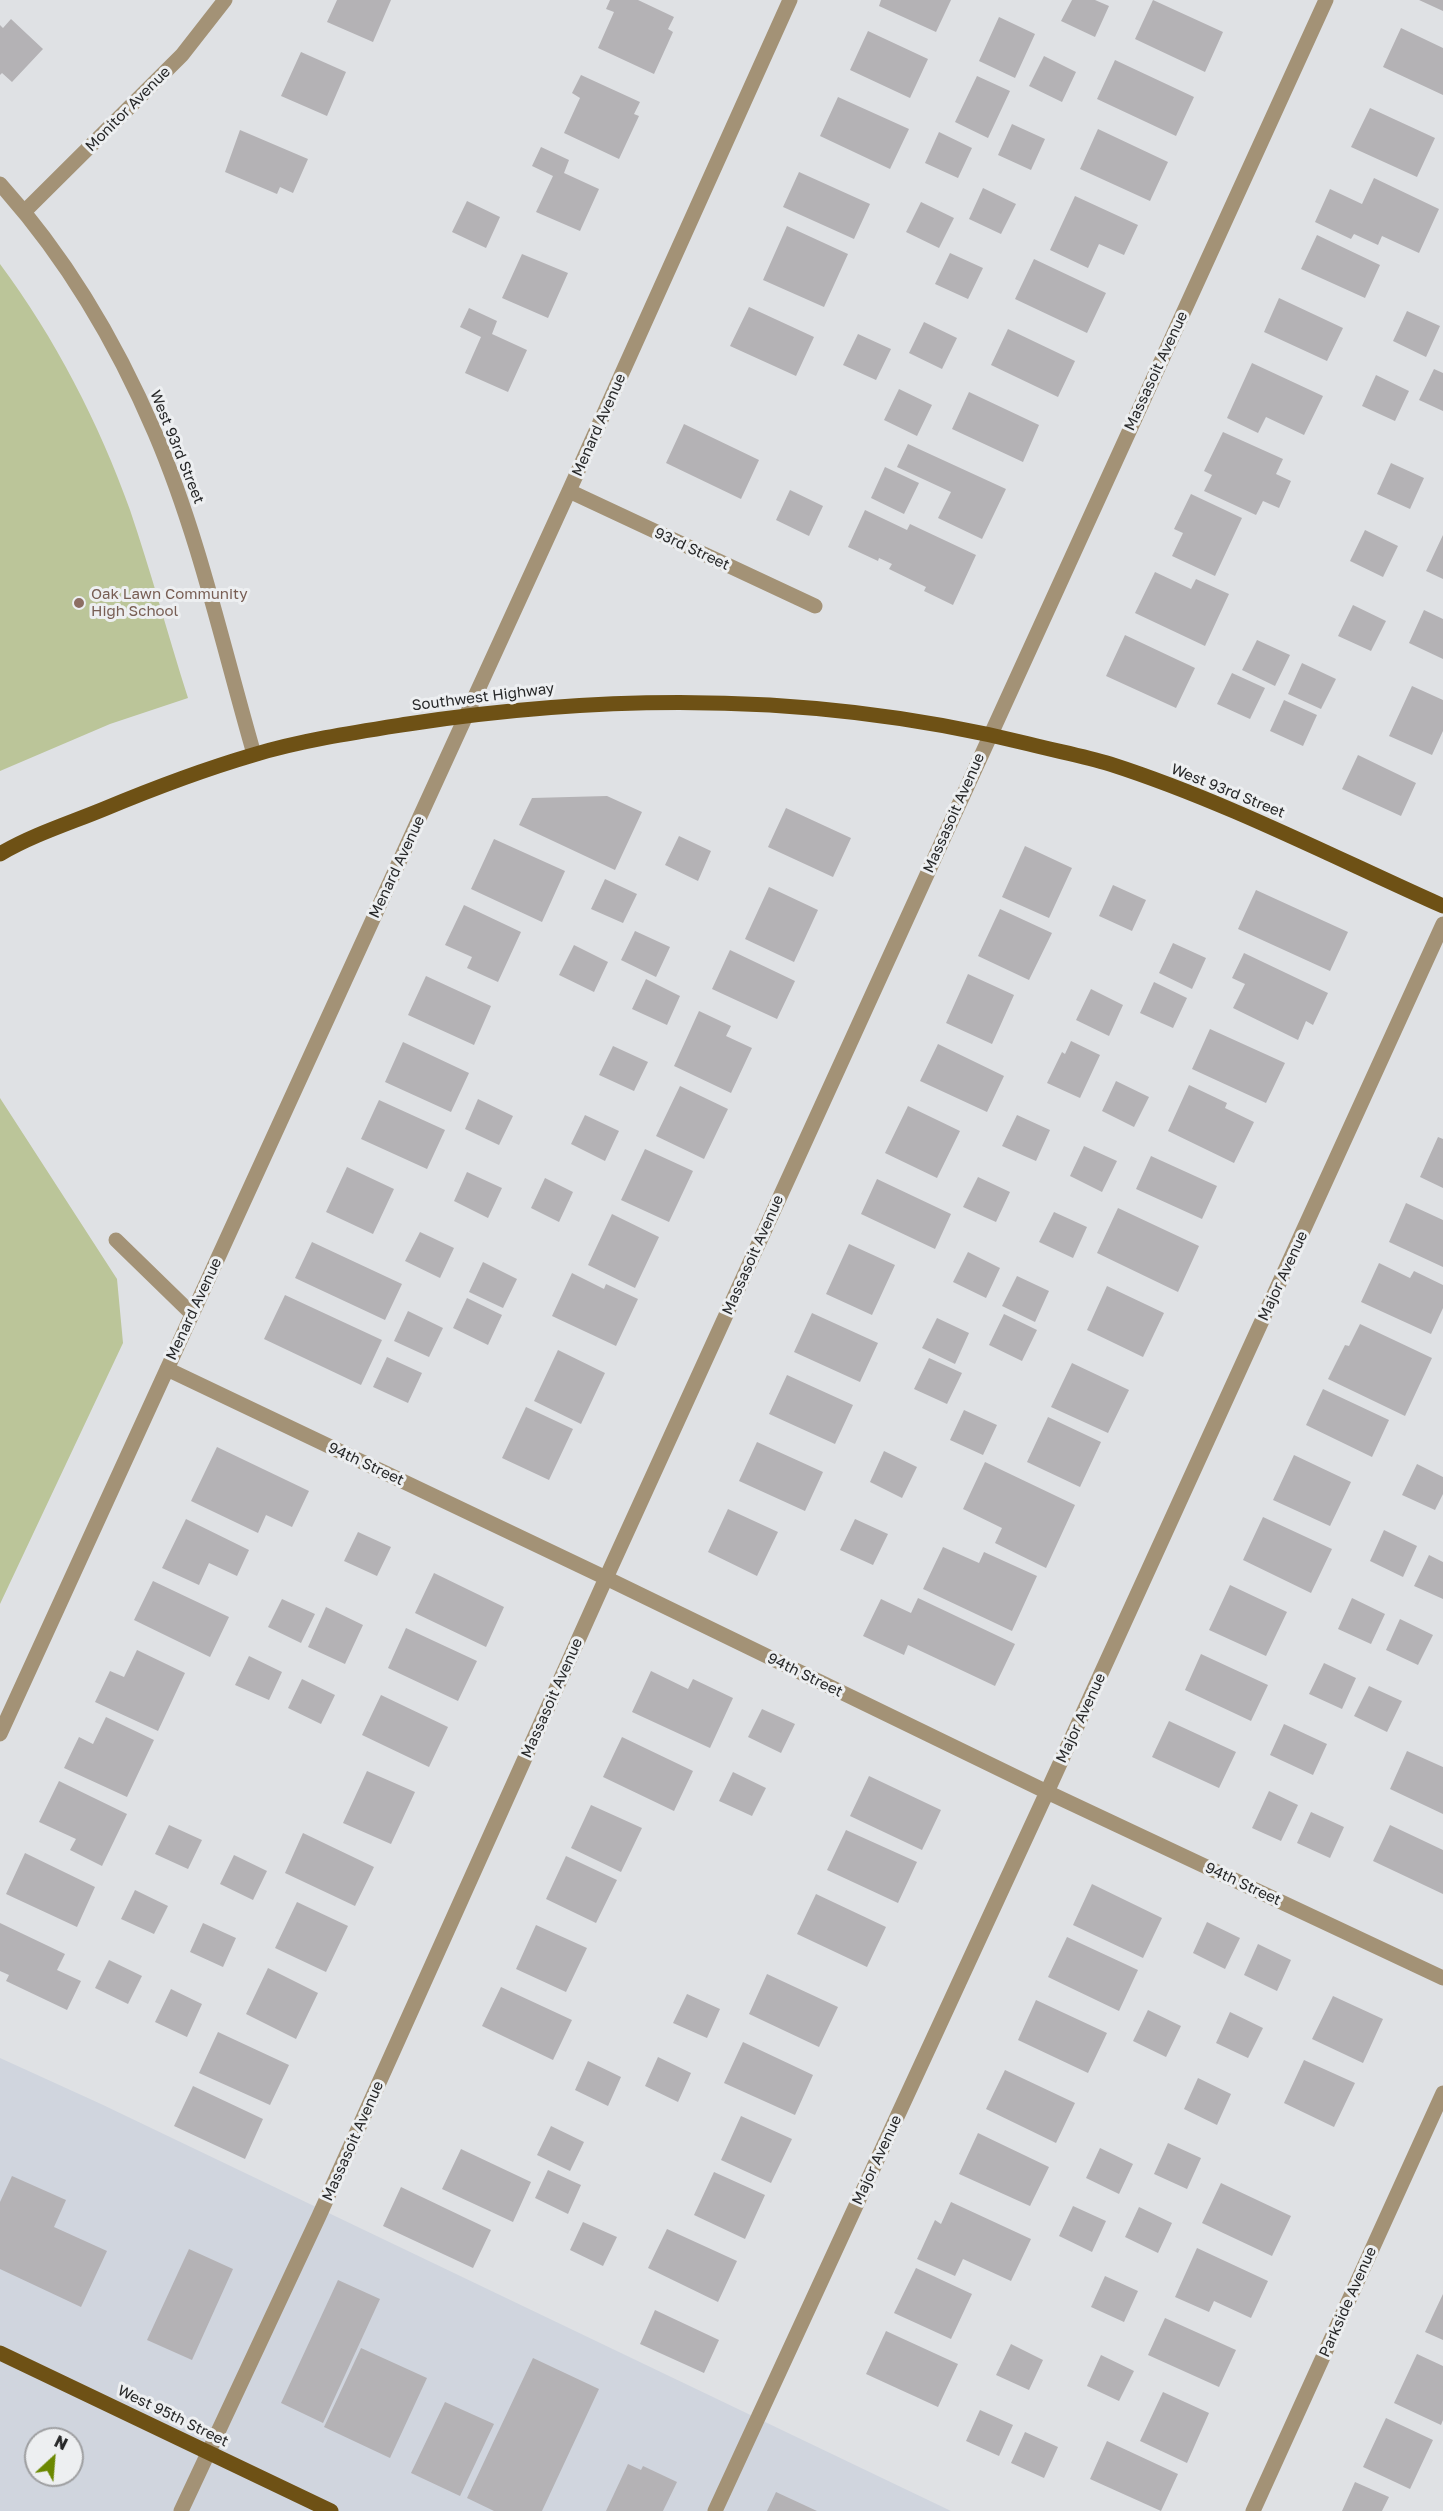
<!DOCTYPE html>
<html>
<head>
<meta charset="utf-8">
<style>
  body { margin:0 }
  #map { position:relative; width:1443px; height:2511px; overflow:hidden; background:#dfe1e4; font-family:"Golos Text",sans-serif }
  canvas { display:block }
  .north { position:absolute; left:24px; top:2427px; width:60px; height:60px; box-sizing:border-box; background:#edeff1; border:2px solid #9e9fa1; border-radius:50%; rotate:26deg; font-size:16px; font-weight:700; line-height:24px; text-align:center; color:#272829 }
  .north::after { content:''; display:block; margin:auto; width:21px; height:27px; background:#6b8800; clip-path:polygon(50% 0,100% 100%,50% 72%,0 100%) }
</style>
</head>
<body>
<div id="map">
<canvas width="1443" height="2511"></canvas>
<div class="north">N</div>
</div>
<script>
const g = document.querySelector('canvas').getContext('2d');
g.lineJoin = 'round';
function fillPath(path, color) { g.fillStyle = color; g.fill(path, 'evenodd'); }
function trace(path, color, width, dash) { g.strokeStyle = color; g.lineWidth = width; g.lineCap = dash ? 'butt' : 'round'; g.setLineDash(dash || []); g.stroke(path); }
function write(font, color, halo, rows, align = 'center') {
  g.font = font + ' "Golos Text",sans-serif'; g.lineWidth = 6; g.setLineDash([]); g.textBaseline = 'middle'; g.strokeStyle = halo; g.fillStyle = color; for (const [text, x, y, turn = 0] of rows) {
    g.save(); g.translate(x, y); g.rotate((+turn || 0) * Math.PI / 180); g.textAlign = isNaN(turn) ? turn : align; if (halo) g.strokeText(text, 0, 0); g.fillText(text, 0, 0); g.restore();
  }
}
fillPath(new Path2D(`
  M0 2058 101 2104 951 2511H0ZM36 2439H72V2475H36Z`), '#d0d5de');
fillPath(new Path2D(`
  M0 264C55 338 99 423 130 510 151 572 168 635 188 698L110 724 0 771Z
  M0 1098 117 1279 123 1343 0 1604Z`), '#bbc599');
fillPath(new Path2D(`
  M337 0H391L373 42 327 22Z
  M610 0H638L674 17 668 29 673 32 654 74 598 48 614 12 606 9Z
  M881 0H951L936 32 879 6Z
  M1072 0H1095L1109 6 1095 37 1061 21Z
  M1153 0 1223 32 1205 72 1135 39Z
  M1419 0H1443V11Z
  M999 17 1035 34 1015 78 979 61Z
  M11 19 43 49 12 82 2 73 0 75V25L3 28Z
  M1401 28 1443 48V95L1383 67Z
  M868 31 928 59 910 98 850 70Z
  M301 52 346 72 327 116 281 96Z
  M1044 56 1076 72 1062 102 1029 86Z
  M1115 60 1194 97 1176 136 1097 99Z
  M581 75 640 102 634 114 639 116 619 159 564 133 580 98 572 93Z
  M977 76 1010 91 988 138 955 122Z
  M838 97 909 129 890 169 820 136Z
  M1370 108 1435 138 1417 177 1351 147Z
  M1012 124 1045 139 1031 170 998 155Z
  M1098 129 1168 162 1150 201 1080 169Z
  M240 130 308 159 293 193 280 187 277 194 225 172Z
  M939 132 972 148 958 178 925 163Z
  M541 147 569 160 564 173 599 189 580 231 536 212 553 176 532 166Z
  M799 172 870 204 854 239 783 207Z
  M1374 178 1439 209 1419 253 1382 236 1378 245 1354 234 1351 239 1315 222 1330 189 1362 204Z
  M983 188 1016 204 1001 234 969 219Z
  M1075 196 1138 225 1124 255 1099 244 1088 268 1050 250Z
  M467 201 500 217 486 248 452 232Z
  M921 202 954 218 939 248 906 232Z
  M787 226 848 254 824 307 763 280Z
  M1317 235 1380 265 1365 298 1301 269Z
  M950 253 983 268 968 299 935 284Z
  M522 254 568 273 548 318 502 298Z
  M1034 259 1106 293 1087 333 1015 299Z
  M1279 298 1343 328 1327 361 1264 332Z
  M749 307 814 337 796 376 730 346Z
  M469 308 497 321 492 334 527 350 508 392 465 373 481 337 460 327Z
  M1407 311 1440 326 1426 357 1393 341Z
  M924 322 957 338 942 369 909 353Z
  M1008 329 1075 361 1058 397 991 365Z
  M858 334 891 349 876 380 843 365Z
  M1252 363 1323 396 1304 435 1266 417 1258 433 1227 418Z
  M1434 369 1443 373V411L1419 400Z
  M1376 375 1409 391 1395 421 1362 406Z
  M899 389 932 405 917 436 884 420Z
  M969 392 1039 425 1023 462 952 429Z
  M684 424 759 460 741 499 666 463Z
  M1223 432 1283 459 1276 474 1291 481 1279 508 1263 501 1256 515 1204 491 1212 475 1204 471Z
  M908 444 1006 489 982 539 938 518 951 492 897 467Z
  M1391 463 1424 478 1410 509 1377 494Z
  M885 467 919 483 904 514 871 498Z
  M790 490 823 506 809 536 776 520Z
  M1191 494 1242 518 1215 576 1172 556 1183 533 1174 529Z
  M865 510 907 530 910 524 976 555 953 605 924 591 926 587 889 569 892 564 879 558 878 561 848 547Z
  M1365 530 1398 546 1383 577 1350 561Z
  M1443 535V579L1426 571Z
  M1155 572 1191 589 1196 579 1229 594 1205 646 1135 613Z
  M1353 605 1386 621 1371 651 1338 636Z
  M1424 610 1443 619V659L1409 643Z
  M1125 635 1195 668 1176 708 1106 676Z
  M1257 640 1290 655 1275 686 1242 670Z
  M1302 663 1336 679 1321 709 1288 694Z
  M1232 673 1265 688 1250 719 1217 704Z
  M1412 686 1443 700V731L1432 755 1389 736Z
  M1284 700 1317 715 1303 746 1270 731Z
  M1358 755 1416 783 1401 816 1342 789Z
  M607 796 642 812 615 870 519 825 532 798Z
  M786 808 851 838 833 877 768 847Z
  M679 836 711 851 698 881 665 865Z
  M494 839 565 871 542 922 471 889Z
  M1025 846 1072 868 1049 918 1002 897Z
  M605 879 637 894 623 923 591 909Z
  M1113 885 1146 900 1132 931 1099 916Z
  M769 887 818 910 794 962 745 939Z
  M1256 890 1348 932 1330 971 1238 929Z
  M464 905 521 932 498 982 467 968 472 957 445 945Z
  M1000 909 1052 933 1029 980 978 956Z
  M635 931 670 947 656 977 621 960Z
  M1173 943 1206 958 1192 989 1159 973Z
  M574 945 608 962 594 992 559 975Z
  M730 950 795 981 777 1019 712 989Z
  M1244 953 1328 993 1313 1025 1306 1021 1298 1040 1233 1008 1245 984 1232 978Z
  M968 974 1014 995 992 1044 946 1023Z
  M426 976 491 1006 474 1045 408 1015Z
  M646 979 680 996 667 1025 632 1009Z
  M1154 982 1187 998 1173 1028 1140 1013Z
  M1091 989 1123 1005 1109 1036 1076 1020Z
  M699 1011 731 1026 726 1036 752 1048 731 1093 674 1066Z
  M1210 1029 1285 1063 1266 1103 1192 1069Z
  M1071 1041 1100 1055 1080 1098 1047 1083 1062 1052 1065 1054Z
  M403 1042 469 1073 451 1112 385 1082Z
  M938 1044 1004 1076 987 1112 920 1081Z
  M613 1046 648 1062 634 1091 599 1075Z
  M1116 1081 1149 1097 1134 1127 1102 1111Z
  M1189 1085 1227 1103 1225 1108 1254 1122 1234 1163 1168 1131Z
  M680 1086 728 1109 704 1159 656 1136Z
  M478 1099 513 1116 499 1145 465 1129Z
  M379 1100 445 1130 427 1169 361 1139Z
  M908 1106 960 1131 937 1178 885 1153Z
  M585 1115 619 1131 605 1161 571 1144Z
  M1017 1115 1050 1130 1036 1161 1002 1146Z
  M1438 1137 1443 1139V1188L1420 1177Z
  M1084 1146 1117 1161 1102 1192 1070 1176Z
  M645 1149 693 1171 669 1222 621 1200Z
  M1151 1156 1217 1186 1202 1219 1136 1189Z
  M347 1167 394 1189 373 1234 326 1212Z
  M467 1172 502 1188 488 1218 454 1201Z
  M978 1177 1010 1192 996 1222 963 1207Z
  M545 1178 573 1192 559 1222 531 1208Z
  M877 1179 951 1214 935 1249 861 1214Z
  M1406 1203 1443 1220V1267L1389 1242Z
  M1118 1208 1199 1246 1178 1292 1097 1253Z
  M1054 1212 1087 1227 1073 1258 1039 1242Z
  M612 1214 659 1237 635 1288 588 1265Z
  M420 1232 454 1248 440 1278 405 1261Z
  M312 1242 402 1284 385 1320 295 1278Z
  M849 1244 895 1265 872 1315 826 1294Z
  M968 1252 1000 1268 986 1298 953 1282Z
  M483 1262 517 1279 503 1308 469 1292Z
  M1379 1263 1410 1278 1414 1271 1443 1285V1308L1431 1334 1361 1302Z
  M572 1273 604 1289 606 1284 638 1299 616 1346 552 1316Z
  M1017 1276 1049 1291 1035 1322 1002 1306Z
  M1107 1286 1164 1313 1143 1357 1087 1330Z
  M285 1295 382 1340 361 1385 264 1339Z
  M467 1298 502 1315 488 1345 453 1328Z
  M408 1311 443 1328 429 1357 394 1341Z
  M812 1313 878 1343 860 1382 794 1352Z
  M1004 1314 1037 1330 1022 1361 989 1345Z
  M937 1318 969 1333 955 1364 922 1348Z
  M1360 1324 1432 1358 1405 1416 1328 1379 1345 1345 1349 1346Z
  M558 1350 605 1373 581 1424 534 1401Z
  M387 1357 422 1373 408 1403 373 1387Z
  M929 1358 962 1373 947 1404 914 1389Z
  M1072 1363 1129 1390 1108 1433 1051 1407Z
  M787 1375 853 1405 835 1444 769 1414Z
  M1323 1389 1389 1420 1372 1457 1306 1425Z
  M526 1407 573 1429 549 1480 502 1458Z
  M964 1410 997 1425 983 1455 950 1440Z
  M1048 1417 1101 1442 1080 1487 1027 1462Z
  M757 1442 823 1472 805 1511 739 1481Z
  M217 1447 309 1491 292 1527 266 1515 258 1533 191 1501Z
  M884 1451 917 1467 902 1498 870 1482Z
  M1294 1455 1351 1482 1330 1526 1273 1500Z
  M985 1462 1075 1505 1046 1568 995 1543 1002 1528 963 1509Z
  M1417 1464 1443 1477V1494L1435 1510 1402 1495Z
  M728 1509 778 1532 757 1576 708 1552Z
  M1263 1517 1332 1549 1311 1593 1243 1560Z
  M186 1519 249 1550 237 1576 209 1563 199 1585 162 1568Z
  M855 1519 888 1534 873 1565 840 1550Z
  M1384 1530 1417 1546 1403 1577 1370 1561Z
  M358 1532 391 1547 377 1576 344 1561Z
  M943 1547 979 1563 984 1552 1037 1576 1012 1631 923 1589Z
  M1429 1555 1443 1562V1599L1414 1586Z
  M434 1573 504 1607 486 1647 415 1613Z
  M153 1581 229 1617 210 1657 134 1620Z
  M1230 1585 1287 1612 1266 1656 1209 1630Z
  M918 1598 1015 1644 995 1686 908 1645 904 1655 863 1636 881 1599 911 1613Z
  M1352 1598 1385 1614 1371 1644 1338 1629Z
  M282 1599 315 1614 301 1643 268 1627Z
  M326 1607 363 1625 345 1664 308 1647Z
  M1400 1619 1433 1635 1418 1665 1386 1650Z
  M406 1628 477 1661 458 1701 388 1668Z
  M137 1650 185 1673 158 1731 95 1702 110 1671 124 1677Z
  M1201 1654 1268 1685 1251 1721 1185 1690Z
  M249 1656 282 1672 269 1700 235 1685Z
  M1324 1663 1356 1678 1342 1709 1309 1694Z
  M651 1671 688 1689 693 1679 733 1698 710 1748 632 1712Z
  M302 1679 335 1695 321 1724 288 1708Z
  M1369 1686 1402 1701 1387 1732 1354 1716Z
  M381 1695 448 1727 429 1767 362 1735Z
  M762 1709 795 1724 781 1753 748 1737Z
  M106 1717 154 1740 127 1797 64 1768 79 1737 93 1744Z
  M1169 1721 1236 1752 1219 1788 1152 1757Z
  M1284 1724 1327 1744 1313 1775 1270 1755Z
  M622 1737 693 1771 674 1811 603 1777Z
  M1407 1751 1443 1767V1814L1390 1789Z
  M367 1771 415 1792 391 1844 343 1823Z
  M733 1772 766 1788 752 1816 719 1801Z
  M869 1776 941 1810 922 1850 850 1816Z
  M59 1781 127 1814 102 1866 70 1850 76 1839 39 1822Z
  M1269 1791 1298 1805 1281 1841 1252 1828Z
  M591 1805 642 1828 621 1872 571 1848Z
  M1311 1812 1344 1827 1330 1858 1297 1843Z
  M169 1825 202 1840 188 1869 155 1854Z
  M1390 1825 1443 1850V1894L1373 1861Z
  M846 1830 917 1862 898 1903 827 1870Z
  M303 1833 374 1867 355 1906 285 1873Z
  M25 1853 95 1887 77 1927 6 1894Z
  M234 1855 267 1871 253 1900 220 1884Z
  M566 1856 617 1880 596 1923 546 1899Z
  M1092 1884 1162 1918 1143 1958 1073 1925Z
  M135 1890 168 1906 154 1934 121 1919Z
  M816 1894 886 1927 867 1967 797 1934Z
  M297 1902 348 1926 326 1972 275 1948Z
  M1207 1922 1240 1938 1225 1969 1193 1953Z
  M0 1923 65 1954 57 1970 81 1981 67 2010 6 1981 9 1975 0 1971Z
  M203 1923 236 1938 223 1967 190 1952Z
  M536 1925 587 1948 566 1992 516 1969Z
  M1067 1937 1138 1970 1119 2011 1048 1977Z
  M1258 1944 1291 1960 1277 1991 1244 1975Z
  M109 1960 142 1976 128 2004 95 1988Z
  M268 1968 318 1993 296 2039 246 2014Z
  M767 1974 838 2007 819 2047 749 2014Z
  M501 1987 572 2020 553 2060 482 2026Z
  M171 1989 202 2004 187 2037 155 2022Z
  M687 1994 720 2009 707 2038 673 2023Z
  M1333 1996 1383 2019 1363 2063 1312 2039Z
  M1036 2000 1107 2033 1088 2073 1018 2040Z
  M1148 2010 1181 2026 1166 2057 1133 2041Z
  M1230 2012 1263 2028 1248 2058 1216 2043Z
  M218 2032 289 2065 270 2105 199 2073Z
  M743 2042 813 2075 795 2115 724 2083Z
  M658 2057 691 2073 678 2102 645 2086Z
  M1304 2060 1355 2083 1334 2127 1284 2103Z
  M588 2061 621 2077 608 2106 575 2090Z
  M1005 2070 1075 2103 1056 2143 986 2109Z
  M1198 2078 1231 2094 1217 2125 1184 2109Z
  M193 2086 263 2119 245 2159 174 2126Z
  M741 2116 792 2139 771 2183 721 2160Z
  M551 2126 584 2142 570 2171 537 2155Z
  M978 2133 1049 2167 1030 2206 959 2174Z
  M1168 2143 1201 2158 1187 2189 1154 2174Z
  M1100 2148 1133 2164 1119 2194 1086 2178Z
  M461 2149 531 2182 513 2222 442 2189Z
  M548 2170 581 2185 568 2214 535 2198Z
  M714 2172 765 2195 745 2239 694 2215Z
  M12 2176 66 2200 54 2227 107 2251 81 2307 0 2269V2202Z
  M1221 2183 1291 2216 1272 2256 1202 2223Z
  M401 2187 491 2230 473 2268 383 2226Z
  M951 2202 1031 2239 1011 2281 963 2259 955 2276 917 2259 935 2220 941 2224Z
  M1073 2206 1106 2221 1092 2252 1059 2236Z
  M1139 2207 1172 2223 1158 2253 1125 2237Z
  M583 2222 617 2237 603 2266 570 2250Z
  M667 2229 737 2261 718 2302 648 2268Z
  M1197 2248 1268 2281 1251 2318 1214 2301 1209 2312 1175 2297Z
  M189 2249 233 2269 192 2360 147 2340Z
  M916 2268 972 2294 951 2339 894 2313Z
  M1105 2276 1138 2291 1124 2322 1091 2307Z
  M338 2280 380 2299 323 2423 281 2403Z
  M1443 2294V2340L1425 2332Z
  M655 2310 719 2340 704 2373 640 2344Z
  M1165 2318 1236 2350 1219 2387 1148 2355Z
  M886 2331 958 2364 938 2407 866 2374Z
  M1011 2344 1043 2360 1029 2390 996 2375Z
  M361 2348 427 2378 390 2458 324 2427Z
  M1417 2354 1443 2366V2420L1441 2425 1394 2403Z
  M1101 2355 1134 2371 1119 2401 1087 2386Z
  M533 2358 599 2389 542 2511H494L467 2498Z
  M1163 2392 1209 2413 1187 2463 1140 2441Z
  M445 2402 494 2424 460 2496 411 2473Z
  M980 2410 1013 2425 999 2456 966 2441Z
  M1386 2418 1433 2440 1410 2489 1363 2467Z
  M1025 2432 1058 2447 1044 2478 1011 2463Z
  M1107 2441 1178 2474 1161 2511 1090 2479Z
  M628 2464 641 2470 643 2466 677 2482 663 2511H606Z
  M1355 2482 1389 2497 1382 2511H1342Z
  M776 2492 817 2511H767Z`), '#b4b2b5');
trace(new Path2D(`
  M0 184C65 256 117 344 155 433 199 536 223 647 254 754
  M25 211 182 55 225 0
  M569 491 815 606
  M116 1240 192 1314
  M167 1369 606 1578 1047 1792 1443 1978
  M0 1734 569 491 790 0
  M181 2511 319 2216 606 1578 1326 0
  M715 2511 1047 1792 1443 924
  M1253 2511 1443 2093`), '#a39276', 15);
trace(new Path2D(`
  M0 854C32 835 70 823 104 809 152 789 202 770 253 755 303 740 357 732 408 724 616 692 824 693 1029 744 1056 751 1084 756 1110 764 1225 801 1333 857 1443 906
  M0 2353 331 2511`), '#6e5115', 15);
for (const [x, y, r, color] of [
  [79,603,6,"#8d6e63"]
]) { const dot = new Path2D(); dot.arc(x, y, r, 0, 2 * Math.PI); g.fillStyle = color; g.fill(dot); trace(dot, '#edeff1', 2); }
write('15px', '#272829', '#edeff1', [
  ["Monitor Avenue",128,109,-45],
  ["Massasoit Avenue",1156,371,-65],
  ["Menard Avenue",599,425,-66],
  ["West 93rd Street",177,447,68],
  ["93rd Street",692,549,25],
  ["Southwest Highway",483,697,-7],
  ["West 93rd Street",1228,791,22],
  ["Massasoit Avenue",954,813,-66],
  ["Menard Avenue",397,867,-65],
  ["Massasoit Avenue",753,1255,-66],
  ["Major Avenue",1283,1276,-65],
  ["Menard Avenue",194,1309,-65],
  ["94th Street",366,1464,25],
  ["94th Street",805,1675,26],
  ["Massasoit Avenue",552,1698,-66],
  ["Major Avenue",1081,1718,-65],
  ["94th Street",1243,1884,25],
  ["Massasoit Avenue",353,2141,-66],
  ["Major Avenue",877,2160,-65],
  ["Parkside Avenue",1348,2302,-66],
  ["West 95th Street",173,2416,26]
]);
write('15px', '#785e54', '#edeff1', [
  ["Oak Lawn Community",91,594],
  ["High School",91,611]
], 'left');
</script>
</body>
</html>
